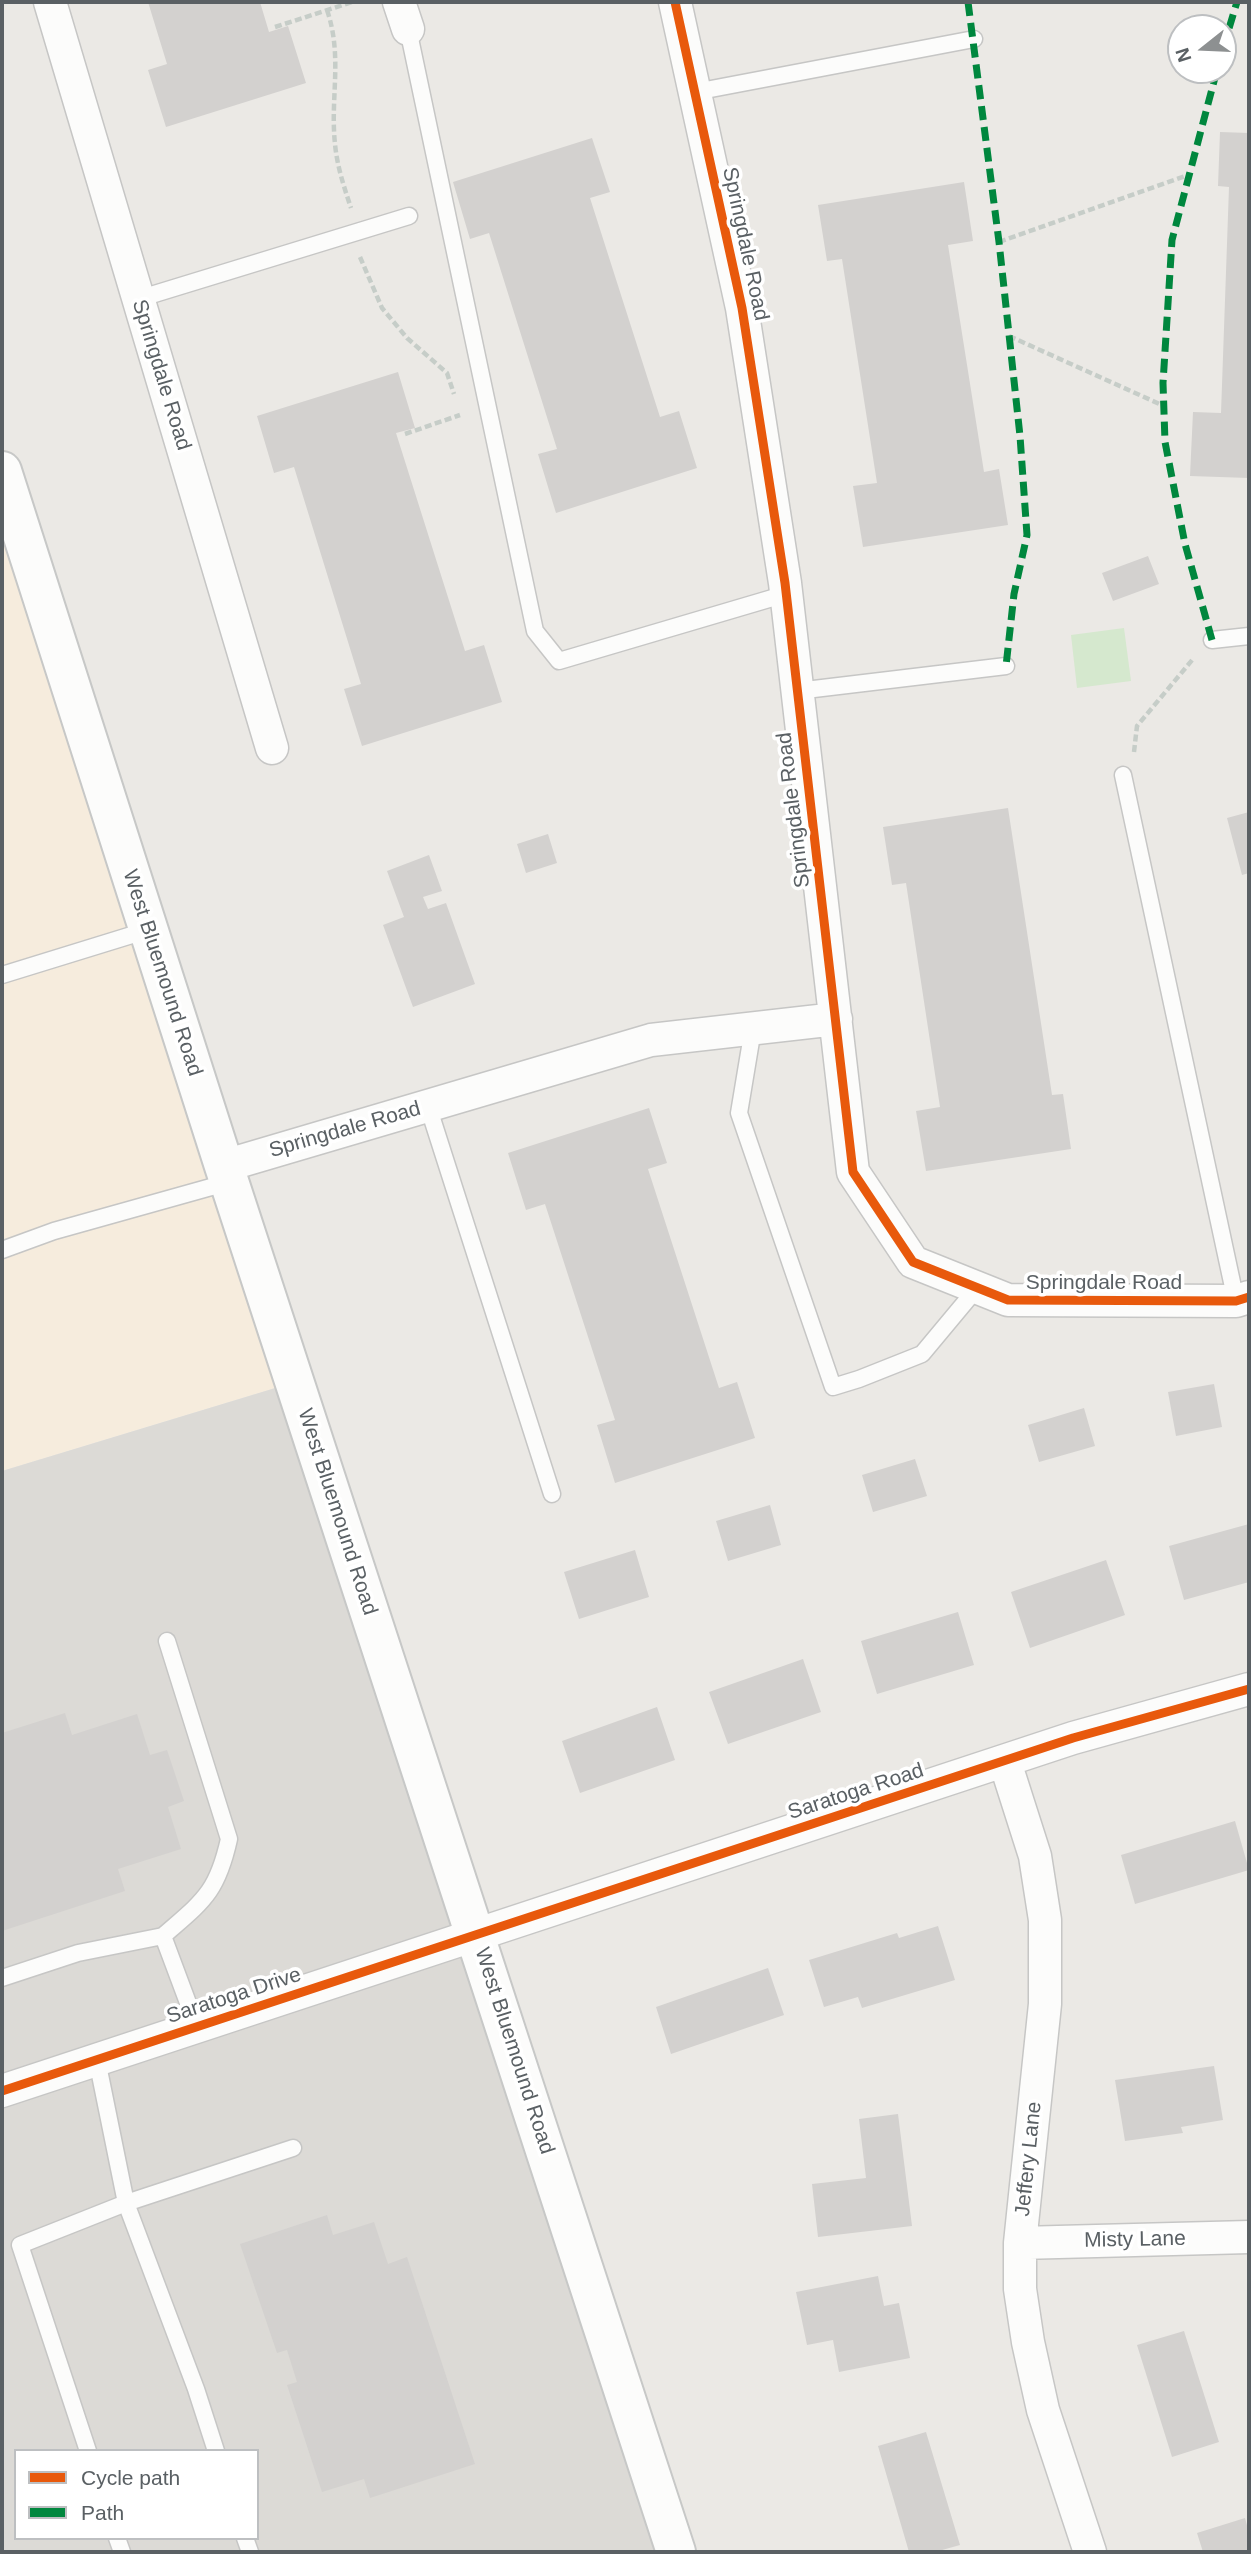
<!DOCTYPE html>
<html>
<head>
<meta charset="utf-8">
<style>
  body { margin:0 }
  #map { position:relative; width:1251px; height:2554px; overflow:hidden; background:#ebe9e5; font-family:Arial,sans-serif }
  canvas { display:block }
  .frame { position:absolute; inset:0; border:4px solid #5a6064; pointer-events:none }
  .legend { position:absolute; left:14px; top:2449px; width:245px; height:91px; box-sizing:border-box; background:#fff; border:2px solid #bdbfc1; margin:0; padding:9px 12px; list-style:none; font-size:21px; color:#5a6064 }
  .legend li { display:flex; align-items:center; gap:14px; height:35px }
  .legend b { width:35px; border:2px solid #bdbfc1 }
  .north { position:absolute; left:1167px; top:14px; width:70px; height:70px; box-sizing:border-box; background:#fff; border:2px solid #bdbfc1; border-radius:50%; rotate:252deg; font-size:19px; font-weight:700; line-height:28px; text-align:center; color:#5a6064 }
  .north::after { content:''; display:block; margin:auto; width:24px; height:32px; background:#8d9091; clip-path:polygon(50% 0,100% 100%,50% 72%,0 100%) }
</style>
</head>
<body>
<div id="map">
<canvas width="1251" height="2554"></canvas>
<div class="frame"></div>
<ul class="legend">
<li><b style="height:9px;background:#e8590c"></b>Cycle path</li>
<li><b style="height:9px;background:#00873e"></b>Path</li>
</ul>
<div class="north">N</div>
</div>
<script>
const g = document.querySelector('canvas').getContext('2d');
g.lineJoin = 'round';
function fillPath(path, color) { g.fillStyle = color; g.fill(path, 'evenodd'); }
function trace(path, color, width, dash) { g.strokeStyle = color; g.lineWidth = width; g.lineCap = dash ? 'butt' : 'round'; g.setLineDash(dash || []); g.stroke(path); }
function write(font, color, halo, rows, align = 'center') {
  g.font = font + ' Arial,sans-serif'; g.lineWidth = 7; g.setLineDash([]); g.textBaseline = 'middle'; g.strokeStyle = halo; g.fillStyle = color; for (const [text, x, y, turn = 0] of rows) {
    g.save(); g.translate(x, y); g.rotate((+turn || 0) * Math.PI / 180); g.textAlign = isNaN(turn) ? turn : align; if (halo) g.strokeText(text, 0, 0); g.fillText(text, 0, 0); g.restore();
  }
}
fillPath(new Path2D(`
  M2 471 295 1382 2 1471Z`), '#f6ecdd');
fillPath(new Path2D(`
  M295 1382 682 2552H2V1471ZM16 2451H257V2538H16Z`), '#dcdad6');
fillPath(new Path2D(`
  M1124 628 1131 681 1077 688 1071 635Z`), '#d5e8ce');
fillPath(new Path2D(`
  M148 2H260L269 32 288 26 306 83 166 127 148 70 167 64Z
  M1220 132 1249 133V478L1190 476 1193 412 1221 413 1229 187 1218 186Z
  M592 138 610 192 590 198 660 417 679 411 697 468 556 513 538 454 557 449 489 233 470 239 453 182Z
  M964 182 973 241 948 245 984 472 999 469 1008 525 863 547 853 486 877 483 842 259 827 261 818 205Z
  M398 372 415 428 396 433 465 651 484 645 502 702 362 746 344 689 361 684 294 467 274 473 257 416Z
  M1148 556 1159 584 1113 601 1102 573Z
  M1008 808 1052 1095 1063 1094 1071 1149 926 1171 916 1111 940 1107 906 883 892 885 883 827Z
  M1249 812V873L1242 875 1227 818Z
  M548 834 557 863 526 873 517 844Z
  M429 855 442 891 423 897 428 909 446 903 475 984 413 1007 383 925 404 917 387 871Z
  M649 1108 667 1163 648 1169 719 1388 737 1382 755 1438 615 1483 597 1425 615 1420 545 1204 526 1210 508 1153Z
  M1214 1384 1222 1427 1176 1436 1168 1392Z
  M1084 1408 1095 1446 1039 1462 1028 1425Z
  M915 1459 927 1496 873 1512 862 1475Z
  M770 1505 781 1545 728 1561 716 1521Z
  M1249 1524V1582L1184 1600 1169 1546Z
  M635 1550 649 1597 579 1619 564 1572Z
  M1106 1560 1125 1615 1030 1648 1011 1592Z
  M958 1612 974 1665 877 1694 861 1641Z
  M803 1659 821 1712 728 1744 709 1692Z
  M657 1707 675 1760 580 1793 562 1741Z
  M65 1713 72 1735 137 1714 150 1755 167 1750 184 1801 168 1807 181 1849 118 1869 125 1891 2 1931V1733Z
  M1235 1821 1249 1870 1135 1904 1121 1855Z
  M938 1926 955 1980 862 2008 858 1997 824 2007 809 1960 897 1933 899 1938Z
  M768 1968 784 2015 671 2054 656 2007Z
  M1214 2066 1223 2120 1181 2127 1183 2133 1125 2141 1115 2080Z
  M898 2114 912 2226 818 2237 812 2184 866 2178 859 2119Z
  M327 2215 333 2235 374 2222 388 2264 407 2257 475 2464 370 2498 364 2479 322 2492 287 2385 297 2382 287 2350 277 2353 240 2244Z
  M878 2276 884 2306 899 2303 910 2358 839 2372 833 2340 807 2345 796 2292Z
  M1184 2331 1219 2442 1172 2457 1137 2345Z
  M926 2432 960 2545 935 2552H909L878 2446Z
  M1245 2518 1249 2533V2552H1203L1197 2533Z`), '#d3d1cf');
const lane = new Path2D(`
  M408 29 535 631 559 661 786 594
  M695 92 974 39
  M138 299 409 216
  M1212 640 1249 636
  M797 691 1006 666
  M1123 775 1236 1301
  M2 975 148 930
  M753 1029 739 1113 833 1387 859 1379 922 1354 977 1288
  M428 1106 552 1494
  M2 1250 54 1231 229 1182
  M167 1641 229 1839C217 1893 203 1901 163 1936L197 2027
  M2 1978 78 1953 163 1936
  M97 2060 126 2203 196 2389 216 2451
  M88 2451 20 2245 126 2203 293 2148
  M117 2538 122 2552
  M245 2538 250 2552`);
const street = new Path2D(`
  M50 2 272 748
  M399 2 408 29
  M675 2 742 308 785 583 853 1172 913 1262 1008 1300 1236 1301 1249 1297
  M224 1166 651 1040 836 1019
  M1005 1762 1035 1856 1045 1920V2004L1020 2243V2289L1028 2342 1043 2410 1090 2552
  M2 2091 1073 1738 1249 1689
  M1020 2243 1249 2237`);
const secondary = new Path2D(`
  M2 471 224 1166 676 2552`);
trace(lane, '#c6c6c5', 19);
trace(street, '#c6c6c5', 35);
trace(secondary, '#c7c8c7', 42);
trace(new Path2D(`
  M327 10C343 57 330 97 335 144 337 166 344 187 351 208
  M275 27 352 2
  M999 242 1188 175
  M360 257 382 308 407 338 447 373 454 394
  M1009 336 1164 406
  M405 434 460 415
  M1134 752 1137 726 1193 659`), '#c6cdc8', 4.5, [7, 3.5]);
trace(lane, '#fcfcfb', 16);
trace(street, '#fcfcfb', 32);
trace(secondary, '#fcfcfb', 38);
trace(new Path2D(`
  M968 2 999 242 1020 436 1027 535 1014 594 1006 666
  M1223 48 1237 2
  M1212 640 1185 544 1165 442 1163 383 1172 240 1217 70`), '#00873e', 7, [14, 7]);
trace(new Path2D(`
  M675 2 742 308 785 583 853 1172 913 1262 1008 1300 1236 1301 1249 1297
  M2 2091 1073 1738 1249 1689`), '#e8590c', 9);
write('21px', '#5a6064', '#fff', [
  ["Springdale Road",745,244,78],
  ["Springdale Road",161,375,73],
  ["Springdale Road",794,810,-97],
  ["West Bluemound Road",162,973,72],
  ["Springdale Road",345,1130,-16],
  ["Springdale Road",1104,1283],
  ["West Bluemound Road",337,1512,72],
  ["Saratoga Road",856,1792,-18],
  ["Saratoga Drive",234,1996,-18],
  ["West Bluemound Road",514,2051,72],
  ["Jeffery Lane",1029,2159,-84],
  ["Misty Lane",1135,2240,-1]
]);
</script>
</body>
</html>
